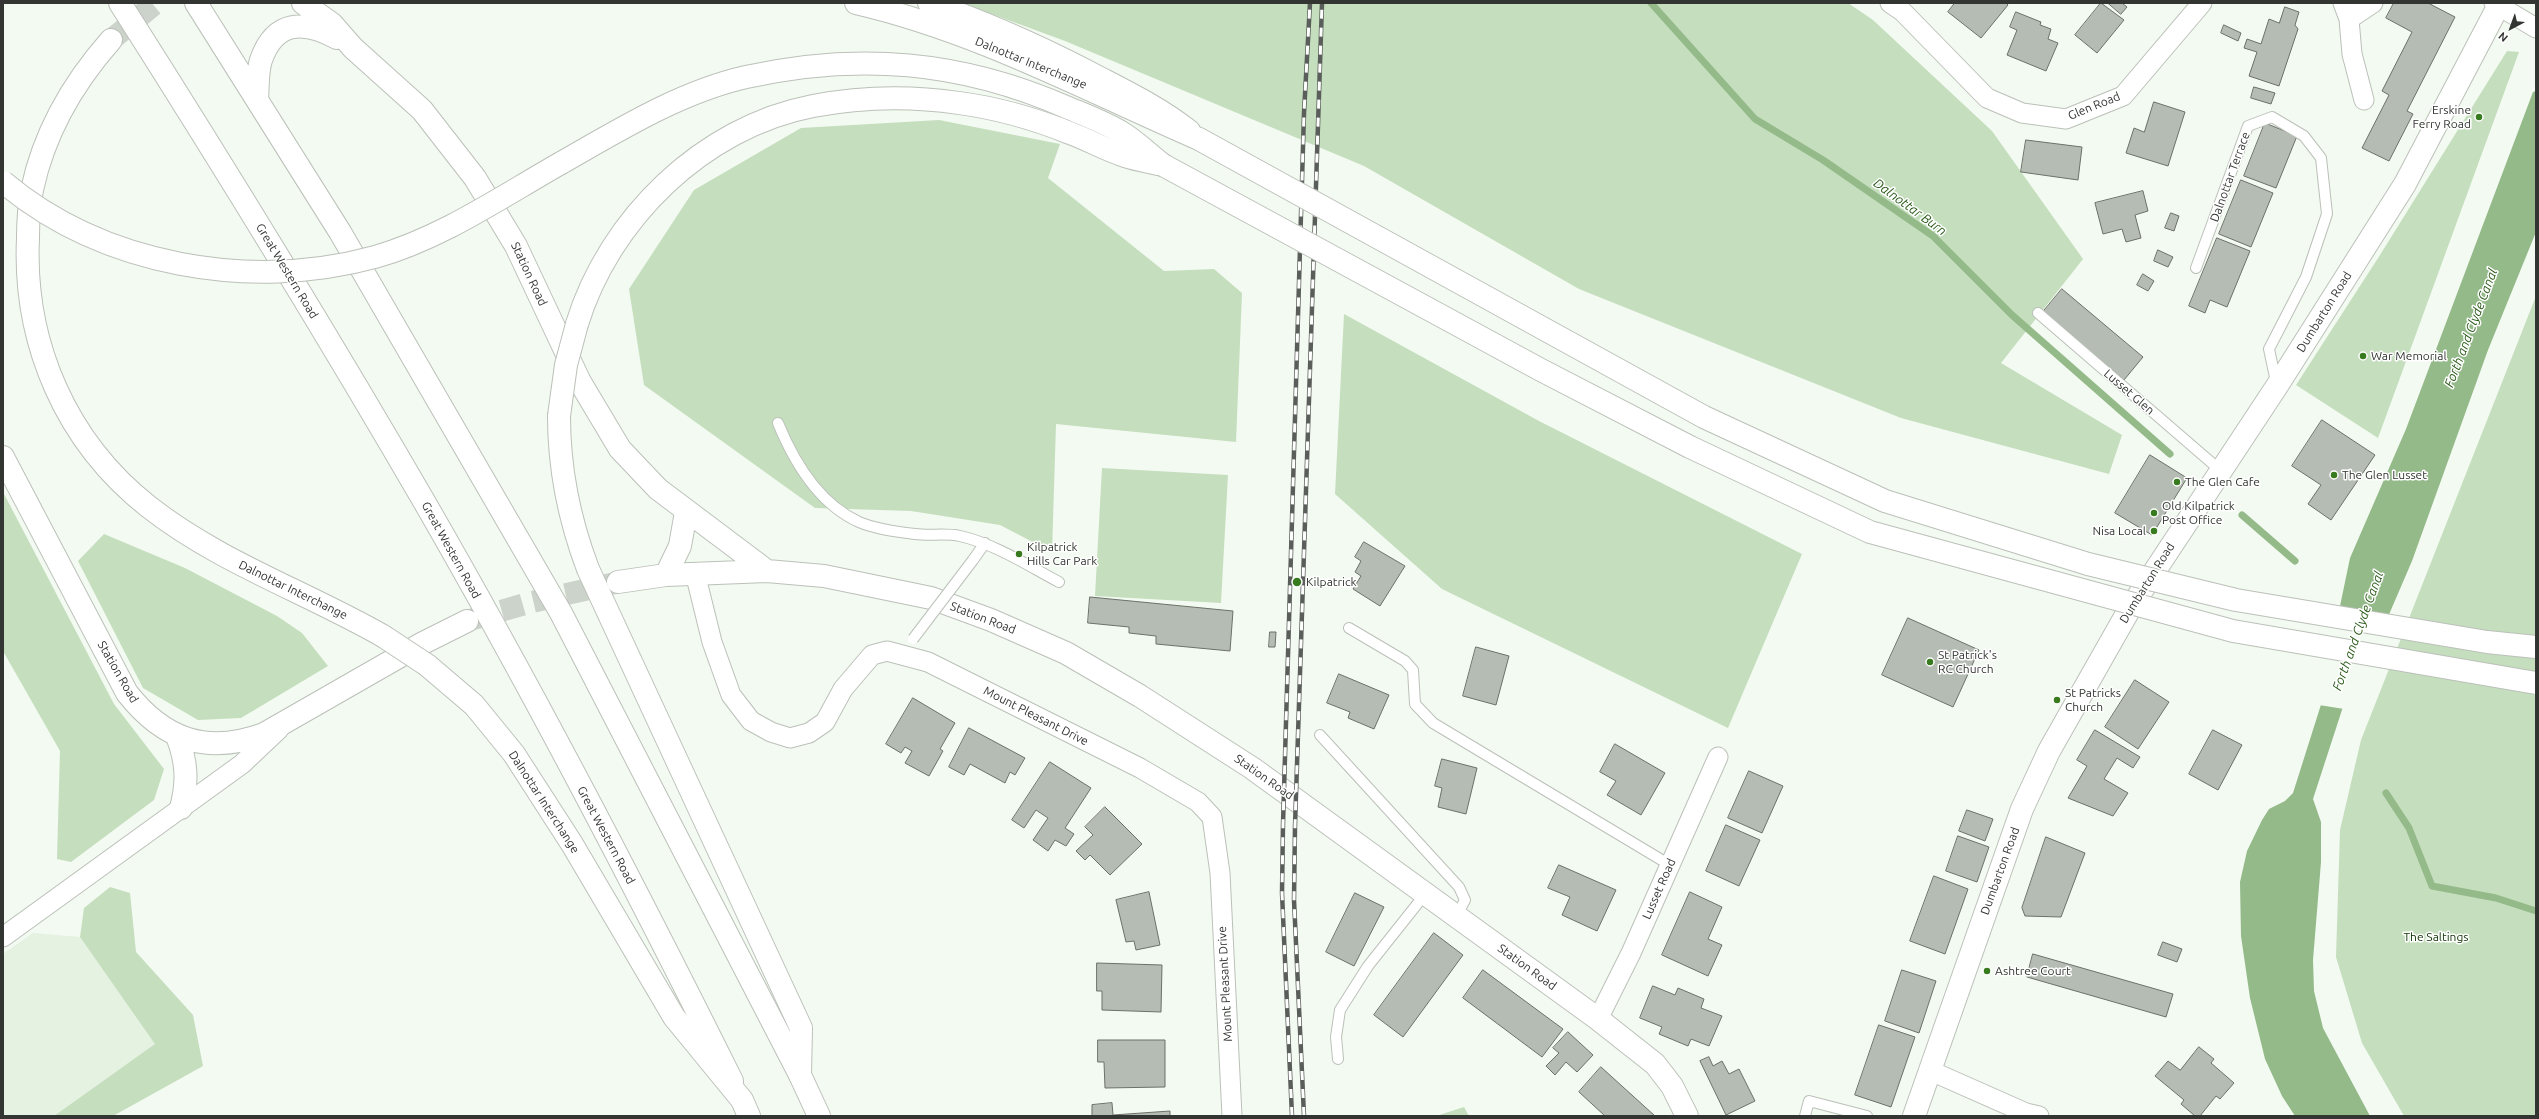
<!DOCTYPE html>
<html>
<head>
<meta charset="utf-8">
<style>
  body { margin:0 }
  #map { position:relative; width:2539px; height:1119px; overflow:hidden; background:#f3faf1; font-family:Ubuntu,sans-serif }
  canvas { display:block }
  .frame { position:absolute; inset:0; border:4px solid #323532; pointer-events:none }
  .north { position:absolute; left:2491px; top:8px; width:40px; height:40px; -webkit-text-stroke:3px #fff; paint-order:stroke; rotate:221deg; font-size:11px; font-weight:700; line-height:16px; text-align:center; color:#323532 }
  .north::after { content:''; display:block; margin:auto; width:14px; height:18px; background:#323532; clip-path:polygon(50% 0,100% 100%,50% 72%,0 100%) }
</style>
</head>
<body>
<div id="map">
<canvas width="2539" height="1119"></canvas>
<div class="frame"></div>
<div class="north">N</div>
</div>
<script>
const g = document.querySelector('canvas').getContext('2d');
g.lineJoin = 'round';
function fillPath(path, color) { g.fillStyle = color; g.fill(path, 'evenodd'); }
function trace(path, color, width, dash) { g.strokeStyle = color; g.lineWidth = width; g.lineCap = dash ? 'butt' : 'round'; g.setLineDash(dash || []); g.stroke(path); }
function write(font, color, halo, rows, align = 'center') {
  g.font = font + ' Ubuntu,sans-serif'; g.lineWidth = 3; g.setLineDash([]); g.textBaseline = 'middle'; g.strokeStyle = halo; g.fillStyle = color; for (const [text, x, y, turn = 0] of rows) {
    g.save(); g.translate(x, y); g.rotate((+turn || 0) * Math.PI / 180); g.textAlign = isNaN(turn) ? turn : align; if (halo) g.strokeText(text, 0, 0); g.fillText(text, 0, 0); g.restore();
  }
}
fillPath(new Path2D(`
  M33 933 80 937 156 1044 54 1116H3V954Z`), '#e5f1e1');
fillPath(new Path2D(`
  M962 3H1848L1873 20 1992 131 2083 259 2001 363 2122 435 2109 474 1901 418 1579 289 1364 166 1065 41Z
  M2507 51 2519 52 2378 438 2296 385 2380 255Z
  M939 120 1060 144 1048 178 1164 271 1214 269 1242 293 1236 442 1056 424 1052 552 1000 525 911 511 815 508 644 385 629 289 694 190 801 128Z
  M2536 296V1116H2404L2362 1043 2336 957 2340 830 2361 740Z
  M1344 314 1539 421 1802 554 1728 728 1442 589 1335 494Z
  M1102 468 1228 475 1221 603 1095 596Z
  M3 492 114 704 164 769 154 800 71 862 57 859 60 751 3 651Z
  M104 534 185 568 277 616 302 633 328 666 241 718 198 720 143 688 78 561Z
  M110 887 130 893 136 952 193 1015 203 1066 113 1116H54L155 1044 80 937 84 908Z
  M1464 1107 1469 1116H1436Z`), '#c5debe');
fillPath(new Path2D(`
  M2536 91V232L2488 350 2412 561 2369 661 2353 676 2313 799 2321 822V862L2313 960 2314 991 2323 1028 2370 1116H2295L2282 1096 2265 1059 2250 998 2241 936 2240 882 2247 851 2262 820 2269 809 2285 801 2293 793 2331 673 2329 659 2350 558 2406 429 2533 92Z`), '#94ba89');
fillPath(new Path2D(`
  M2338 606 2390 618 2371 662 2354 677 2344 709 2319 705 2329 673 2327 658Z`), '#f3faf1');
trace(new Path2D(`
  M1651 3 1755 119 1823 160 1933 236 2012 315 2170 454
  M2242 515 2295 561
  M2386 793 2409 828 2432 886 2496 898 2536 911`), '#94ba89', 7);
const building = new Path2D(`
  M1955 3H2006L2008 5 1981 38 1948 12Z
  M2101 3 2124 20 2097 53 2075 35Z
  M2108 3H2122L2127 7 2121 14Z
  M2394 3H2428L2455 17 2407 111 2413 114 2389 161 2362 148 2389 95 2382 91 2412 32 2386 18Z
  M2285 7 2299 12 2295 25 2298 29 2279 86 2249 76 2257 52 2244 48 2247 39 2261 44 2269 19 2279 23Z
  M2016 12 2041 22 2040 25 2051 29 2048 39 2058 43 2046 71 2007 55 2017 30 2010 27Z
  M2224 25 2241 33 2238 41 2221 33Z
  M2254 87 2275 93 2271 104 2251 98Z
  M2154 102 2185 112 2168 166 2126 153 2134 128 2144 132Z
  M2265 123 2297 136 2276 188 2244 176Z
  M2026 140 2082 147 2078 180 2021 172Z
  M2241 180 2273 193 2251 247 2219 234Z
  M2143 191 2148 211 2135 215 2141 238 2126 242 2122 229 2103 234 2095 203Z
  M2171 213 2179 216 2174 231 2165 228Z
  M2217 238 2250 251 2227 307 2210 300 2205 313 2189 306Z
  M2158 250 2173 257 2168 267 2154 261Z
  M2143 274 2154 281 2148 291 2137 285Z
  M2062 289 2143 357 2124 380 2043 312Z
  M2322 420 2375 455 2331 520 2308 504 2321 485 2292 466Z
  M2150 455 2187 478 2152 535 2115 513Z
  M1364 542 1405 566 1380 606 1353 589 1361 576 1355 572 1361 561 1355 557Z
  M1090 597 1233 611 1230 651 1156 644V636L1129 633V627L1088 623Z
  M1908 618 1979 650 1953 707 1882 675Z
  M1270 632H1276L1275 647H1269Z
  M1476 647 1509 656 1496 705 1463 696Z
  M1339 674 1389 695 1374 729 1348 718 1350 712 1327 703Z
  M2135 680 2169 702 2138 749 2105 727Z
  M913 698 955 723 940 749 943 751 929 776 905 763 912 751 905 747 901 753 886 744Z
  M969 728 1025 758 1015 775 1010 772 1005 783 970 764 964 775 949 767Z
  M2095 730 2140 757 2133 768 2117 758 2104 779 2128 793 2113 816 2068 798 2087 766 2077 760Z
  M2213 730 2242 745 2218 790 2189 774Z
  M1615 744 1665 773 1641 815 1607 795 1616 781 1600 772Z
  M1442 759 1477 768 1466 814 1438 807 1442 788 1435 786Z
  M1050 762 1091 788 1065 828 1074 834 1066 846 1055 840 1048 851 1033 840 1048 818 1036 810 1024 828 1012 820Z
  M1749 771 1783 786 1762 833 1728 818Z
  M1105 807 1142 844 1110 875 1090 855 1085 860 1076 851 1093 835 1085 827Z
  M1967 810 1993 819 1985 841 1959 831Z
  M1726 825 1760 840 1739 886 1706 871Z
  M1958 836 1989 847 1977 882 1946 871Z
  M2046 837 2085 853 2061 917 2025 916 2022 908Z
  M1559 865 1616 890 1597 931 1562 915 1570 897 1548 888Z
  M1934 876 1968 889 1945 954 1910 941Z
  M1149 892 1160 945 1136 950 1134 941 1126 942 1116 900Z
  M1690 892 1722 907 1708 939 1722 945 1708 976 1662 955Z
  M1355 893 1384 907 1354 966 1326 952Z
  M1434 933 1463 955 1403 1037 1374 1015Z
  M2163 942 2182 949 2177 962 2158 955Z
  M2033 954 2173 994 2166 1017 2027 977Z
  M1097 963 1162 965 1161 1012 1102 1010V991H1097Z
  M1483 970 1563 1029 1542 1057 1463 998Z
  M1902 970 1936 981 1919 1033 1885 1021Z
  M1653 986 1675 995 1678 988 1704 999 1701 1008 1722 1016 1709 1046 1691 1039 1688 1046 1659 1034 1662 1027 1640 1018Z
  M1879 1025 1915 1037 1891 1107 1855 1095Z
  M1568 1032 1593 1055 1577 1072 1566 1062 1555 1075 1546 1066 1559 1053 1553 1048Z
  M1098 1040H1165V1087L1105 1088 1104 1062H1098Z
  M2199 1047 2214 1059 2211 1063 2234 1083 2220 1099 2216 1096 2200 1116H2195L2181 1104 2184 1100 2155 1076 2168 1061 2180 1070Z
  M1709 1057 1713 1066 1722 1061 1729 1074 1739 1069 1755 1101 1726 1115 1700 1061Z
  M1601 1067 1655 1116H1605L1579 1092Z
  M1112 1103 1113 1115 1170 1111V1116H1092V1105Z`);
fillPath(building, '#b5bcb3');
trace(building, '#6b7169', 1);
trace(new Path2D(`
  M470 620 532 602 615 583`), '#ccd3cb', 22, [22, 11]);
trace(new Path2D(`
  M111 40 156 3`), '#ccd3cb', 22, [22, 11]);
const lane = new Path2D(`
  M2196 268 2248 126 2272 117 2304 136 2321 158 2327 214 2306 277 2269 349 2276 382
  M2038 313 2220 470
  M778 423C794 462 819 504 859 522 875 529 897 532 915 534 930 536 946 533 960 536 995 544 1027 565 1059 582
  M973 560 985 543
  M1349 628 1405 661 1413 670 1415 704 1433 723 1670 865
  M1320 735 1459 887 1465 900 1457 915
  M1338 1059 1336 1037 1340 1010 1368 966 1426 893
  M1805 1116 1809 1101 1867 1116`);
const street = new Path2D(`
  M1890 3 1902 11 1987 98 2022 113 2066 119 2123 96 2202 3
  M2343 3 2349 19 2352 54 2364 100
  M2494 3 2536 28
  M2349 19 2373 3
  M695 573 712 642 731 695 751 721 771 732 790 738 809 733 825 722 843 689 872 655 887 651 928 662 1140 768 1198 802 1212 817 1220 873 1232 1116
  M3 937 242 764 279 729
  M1598 1019 1631 953 1718 757
  M1931 1071 2026 1113 2039 1116`);
const primary = new Path2D(`
  M120 3C225 168 327 334 425 503 534 692 635 886 732 1081
  M196 3 340 232 561 613 800 1075
  M303 3 332 24 353 48 422 110 475 178 516 246 580 382 620 449 658 489 767 571
  M929 3C988 23 1045 49 1100 78 1131 94 1161 109 1189 131
  M257 100C258 88 257 72 261 60 275 20 304 20 337 38
  M561 163C619 130 680 92 746 77 858 52 961 61 1066 107 1085 115 1107 123 1124 134 1138 143 1150 155 1163 165
  M3 457 127 693C164 740 207 755 264 734L423 643 467 621
  M666 575 680 546 686 512
  M618 582 666 575 767 571 824 576 931 598 991 620 1066 653 1140 696 1252 768 1598 1019 1655 1064 1672 1086 1687 1116
  M177 736C187 762 188 782 181 808
  M1914 1116 2022 809 2049 751 2129 610 2277 386 2405 184 2500 3`);
const highway = new Path2D(`
  M856 3C977 31 1086 90 1199 139
  M111 40C73 83 44 133 32 190 29 206 28 222 28 238 23 343 66 442 149 507 219 562 306 592 383 636
  M577 324C609 219 703 127 813 106 860 97 911 96 959 103 997 108 1035 119 1070 133 1089 140 1106 150 1125 156 1137 160 1150 162 1163 165
  M559 416C559 470 569 519 588 569L801 1028 800 1075 819 1116
  M427 665 474 705 514 754 572 844 674 1017 742 1100 749 1116`);
trace(lane, '#bbc1b9', 12);
trace(street, '#bbc1b9', 21);
trace(primary, '#bbc1b9', 24);
trace(highway, '#bbc1b9', 24);
trace(lane, '#fff', 10);
trace(street, '#fff', 19);
trace(primary, '#fff', 22);
trace(highway, '#fff', 22);
const rail = new Path2D(`
  M1292 1116 1282 893 1283 824 1304 113 1310 3
  M1304 1116 1294 900 1295 826 1322 3`);
trace(rail, '#5a5e5a', 4.5);
trace(rail, '#fff', 3, [9]);
const laneBridge = new Path2D(`
  M913 639 973 560`);
const primaryBridge = new Path2D(`
  M3 182C103 266 250 291 375 257 442 238 501 197 561 163`);
const highwayBridge = new Path2D(`
  M1199 139 1704 417 1885 501 2088 564 2236 600 2487 642 2536 647
  M1163 165 1541 370 1690 447 1870 532 2233 631 2536 683
  M559 416 566 365 577 324
  M383 636 427 665`);
trace(laneBridge, '#bbc1b9', 12, []);
trace(primaryBridge, '#bbc1b9', 24, []);
trace(highwayBridge, '#bbc1b9', 24, []);
trace(laneBridge, '#fff', 10);
trace(primaryBridge, '#fff', 22);
trace(highwayBridge, '#fff', 22);
for (const [x, y, r, color] of [
  [2479,117,4,"#377b1e"],
  [2363,356,4,"#377b1e"],
  [2334,475,4,"#377b1e"],
  [2177,482,4,"#377b1e"],
  [2154,513,4,"#377b1e"],
  [2154,531,4,"#377b1e"],
  [1019,554,4,"#377b1e"],
  [1297,582,5,"#377b1e"],
  [1930,662,4,"#377b1e"],
  [2057,700,4,"#377b1e"],
  [1987,971,4,"#377b1e"]
]) { const dot = new Path2D(); dot.arc(x, y, r, 0, 2 * Math.PI); g.fillStyle = color; g.fill(dot); trace(dot, '#fff', 1.5); }
write('12px', '#323532', '#fff', [
  ["Dalnottar Interchange",1031,63,22],
  ["Glen Road",2094,106,-22],
  ["Dalnottar Terrace",2230,177,-70],
  ["Great Western Road",287,271,59],
  ["Station Road",529,274,65],
  ["Dumbarton Road",2324,312,-58],
  ["Lusset Glen",2129,392,41],
  ["Great Western Road",451,550,61],
  ["Dumbarton Road",2147,583,-58],
  ["Dalnottar Interchange",293,590,26],
  ["Station Road",983,618,21],
  ["Station Road",118,672,60],
  ["Mount Pleasant Drive",1036,716,27],
  ["Station Road",1264,777,35],
  ["Dalnottar Interchange",544,802,57],
  ["Great Western Road",606,835,62],
  ["Dumbarton Road",2000,871,-70],
  ["Lusset Road",1659,889,-66],
  ["Station Road",1527,967,36],
  ["Mount Pleasant Drive",1225,984,-93]
]);
write('12px', '#323532', '#fff', [
  ["Erskine",2471,110,"right"],
  ["Ferry Road",2471,124,"right"],
  ["War Memorial",2371,356],
  ["The Glen Lusset",2342,475],
  ["The Glen Cafe",2185,482],
  ["Old Kilpatrick",2162,506],
  ["Post Office",2162,520],
  ["Nisa Local",2146,531,"right"],
  ["Kilpatrick",1027,547],
  ["Hills Car Park",1027,561],
  ["Kilpatrick",1306,582],
  ["St Patrick's",1938,655],
  ["RC Church",1938,669],
  ["St Patricks",2065,693],
  ["Church",2065,707],
  ["Ashtree Court",1995,971]
], 'left');
write('12px', '#0d3300', '#fff', [
  ["The Saltings",2436,937]
]);
write('italic 13px', '#2a5b19', '#fff', [
  ["Dalnottar Burn",1910,207,36],
  ["Forth and Clyde Canal",2471,328,-69],
  ["Forth and Clyde Canal",2358,631,-70]
]);
</script>
</body>
</html>
